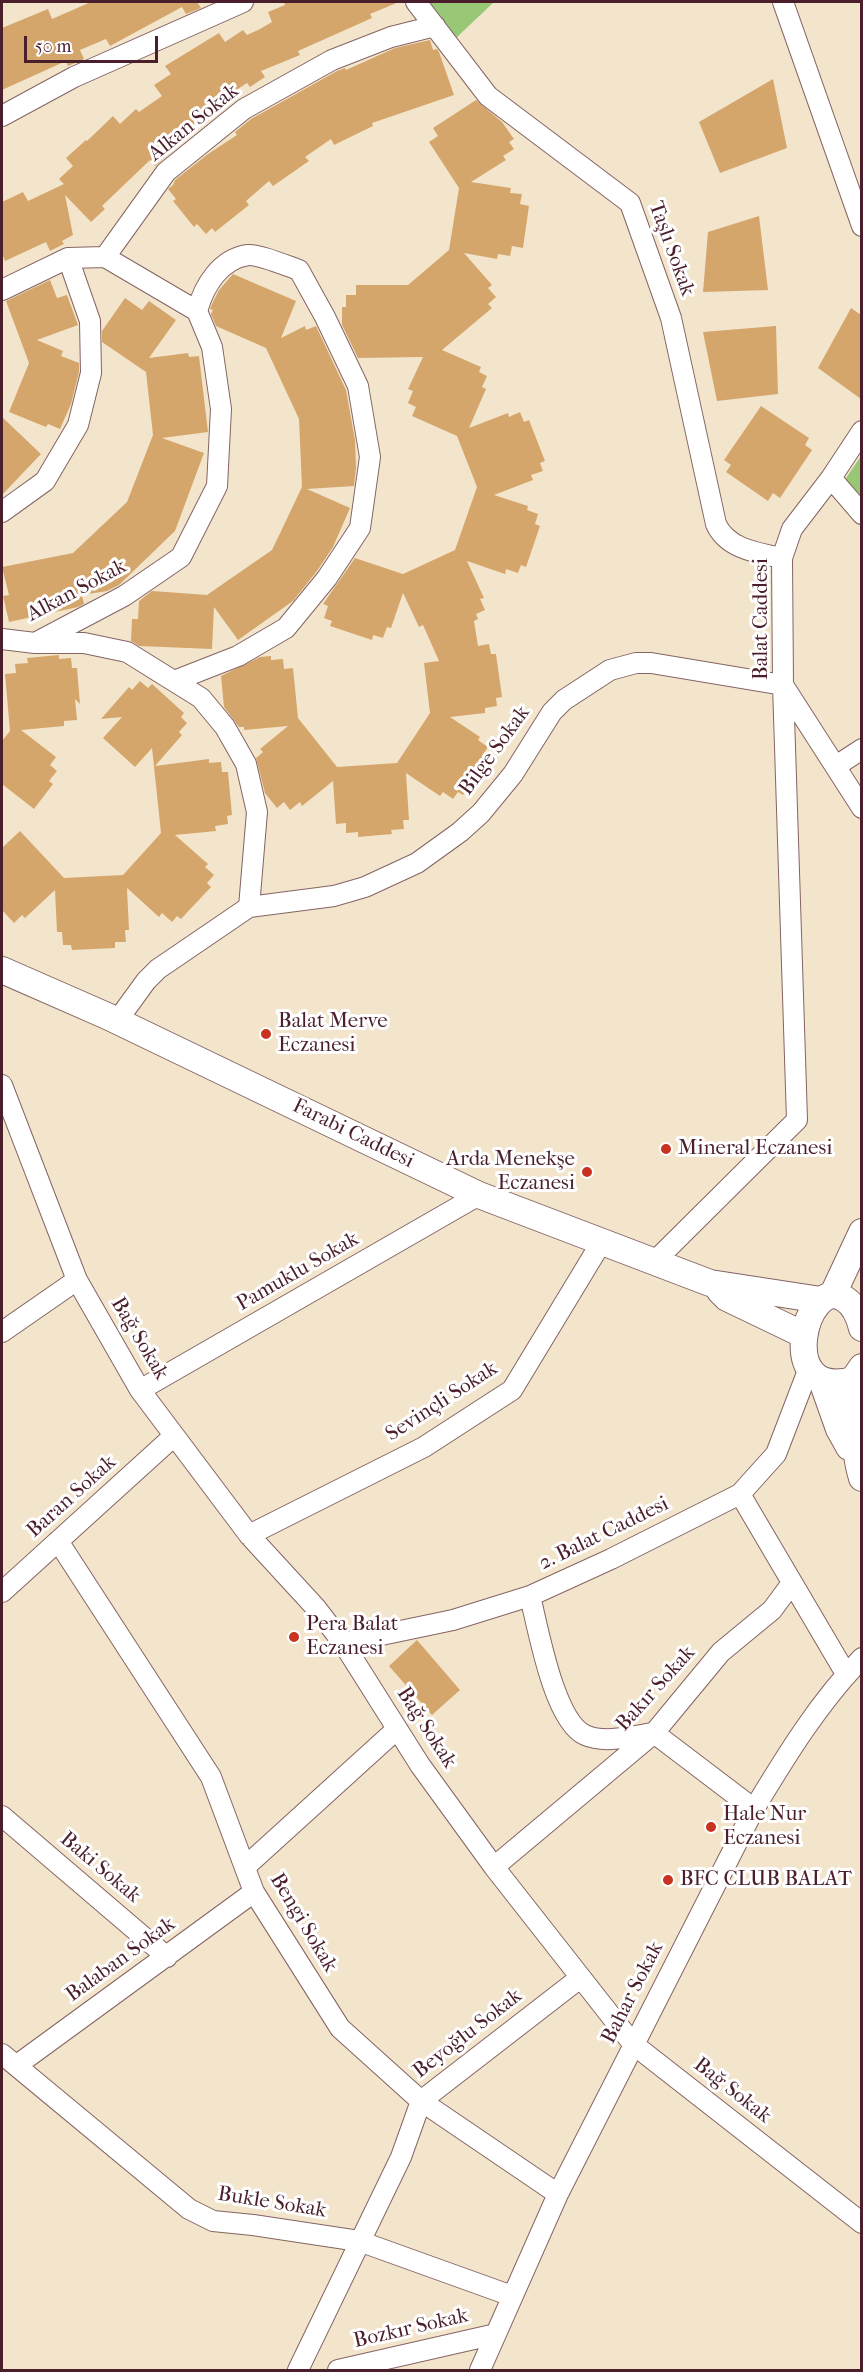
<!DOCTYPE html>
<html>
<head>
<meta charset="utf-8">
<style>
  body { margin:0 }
  #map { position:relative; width:863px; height:2372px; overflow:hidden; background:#f3e5cc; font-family:"IM FELL French Canon",serif }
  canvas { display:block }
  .frame { position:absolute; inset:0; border:3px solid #4a1f2b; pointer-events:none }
  .scale { position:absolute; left:24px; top:36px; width:134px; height:27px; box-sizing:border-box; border:3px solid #4a1f2b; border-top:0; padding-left:8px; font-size:18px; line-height:21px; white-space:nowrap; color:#4a1f2b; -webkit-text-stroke:4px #fff; paint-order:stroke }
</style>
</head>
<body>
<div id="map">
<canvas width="863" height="2372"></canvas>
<div class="frame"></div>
<div class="scale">50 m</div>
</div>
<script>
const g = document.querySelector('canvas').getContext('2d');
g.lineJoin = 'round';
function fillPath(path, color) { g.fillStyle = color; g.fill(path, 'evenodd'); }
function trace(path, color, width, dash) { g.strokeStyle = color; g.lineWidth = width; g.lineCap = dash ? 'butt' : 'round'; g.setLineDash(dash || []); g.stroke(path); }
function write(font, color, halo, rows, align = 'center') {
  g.font = font + ' "IM FELL French Canon",serif'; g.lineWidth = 6; g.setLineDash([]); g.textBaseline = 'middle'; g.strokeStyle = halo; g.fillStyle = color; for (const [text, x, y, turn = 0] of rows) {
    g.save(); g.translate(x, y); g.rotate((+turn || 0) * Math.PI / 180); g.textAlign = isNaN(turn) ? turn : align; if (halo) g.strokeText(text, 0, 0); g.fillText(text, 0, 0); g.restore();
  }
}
fillPath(new Path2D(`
  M426 2H494L456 38Z
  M861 456V504L844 481Z`), '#98c776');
fillPath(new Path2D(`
  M91 2H197L201 8 186 14 182 7 110 46 106 39 80 50 84 59 68 66 66 61 2 90V28L48 9 52 19Z
  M284 2H399L370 14 372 18 298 51 300 55 261 71 265 77 250 87 247 83 192 119 195 123 160 145 169 154 155 166 150 160 102 206 105 209 91 222 65 195 73 235 62 241 64 244 50 251 46 242 5 261 2 253V202L23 192 28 201 64 184 59 179 73 166 66 158 86 140 87 141 113 116 120 124 136 109 139 112 162 96 154 85 171 74 165 66 219 33 225 42 243 30 247 35 260 29 272 22 268 12 285 5Z
  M430 40 433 50 437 49 439 52 454 95 372 123 373 126 334 145 331 139 305 157 309 161 273 186 269 181 246 201 249 205 215 232 212 228 206 234 197 224 194 227 173 201 176 199 168 189 173 185 175 180 208 154 237 135 235 132 251 119 337 71 345 68 346 70 395 48Z
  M773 79 787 148 720 173 699 122Z
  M476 100 502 122 514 139 509 142 514 149 503 156 506 160 471 182 511 188 510 193 522 194 520 204 529 206 523 248 512 246 510 256 498 254 497 259 464 253 492 285 488 288 496 297 488 304 492 308 442 350 481 367 479 372 487 376 482 387 486 389 469 428 508 413 509 417 520 412 524 422 529 420 545 461 540 463 543 471 531 475 533 480 494 495 528 506 527 510 538 514 535 524 540 526 526 567 521 565 518 573 506 569 505 574 467 561 484 598 480 599 485 610 476 614 478 619 474 621 478 646 489 644 491 654H496L502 697 496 698 497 706 485 708V713L450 717 480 737 478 740 488 747 482 756 487 758 463 795 458 792 453 799 443 792 440 796 406 773 409 820H403L404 829 391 830 392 834 358 837V832L346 833V823L336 824 333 781 302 806 300 802 290 810 284 802 277 808 265 793 256 758 263 752 260 749 288 726 244 730V727H239L224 707 221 676 260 657 271 656V660L283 659 284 669 293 668 298 718 337 767 397 763 430 713 424 663 439 661 423 625 419 627 403 593 391 628 387 627 383 638 373 635 372 640 330 626 332 621 324 618 328 606 323 604 355 558 403 574 455 550 477 487 457 436 412 416 416 407 408 403 413 391 408 389 423 357 358 358 342 325V307H346V295H356V285H408L449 250 459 188 429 142 438 136 433 128Z
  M759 216 768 290 703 292 708 232Z
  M233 274 296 301 281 338 305 326 306 330 316 326 346 390 355 440 356 468 354 486 307 489 350 508 333 547 317 571 293 601 238 640 214 607 212 649 139 646 131 641 132 619H138L139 601 152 591 207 595 230 579 272 550 302 487 299 419 266 348 216 326 211 314 213 310 210 309 211 306 219 290Z
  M50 280 57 298 67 295 78 325 37 340 63 351 61 356 79 363V372L71 404 60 429 48 424 46 427 9 412 29 363 6 301Z
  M125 298 142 310 149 301 176 320 149 358 188 353 189 357 199 356 208 432 162 438 204 453 175 531 119 585 107 591 82 595 84 604 78 607 9 622 3 596 9 595 2 567 73 553 127 502 153 435 146 372 102 342V331Z
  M851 308 861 315V399L818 368Z
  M776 326 778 394 717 401 703 332Z
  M761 406 809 438 805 445 812 450 780 498 773 493 768 501 726 472 731 465 724 460Z
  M2 417 41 454 2 495Z
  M59 655V659L71 658 72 668H77L80 704 75 699 77 720 64 721V726L21 730 56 757 50 765 57 771 49 781 53 784 34 809 2 784V741L10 731 5 674 16 673 15 664 28 663 27 658Z
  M140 681 148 688 152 684 184 713 181 717 187 723 179 732 182 735 155 766 209 759V763L221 762 222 772H228L232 815 227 816 228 824 215 826 216 831 175 835 208 864 205 867 214 875 207 883 211 887 181 919 177 916 172 922 162 913 159 917 127 888 129 930H125L126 942H115V948L72 950 71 945H63L62 932H57L55 890 25 918 22 915 14 923 2 910V848L20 831 64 878 123 875 161 833 152 748 135 767 103 738 122 717 101 719 129 687 132 690Z
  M417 1640 460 1690 432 1715 389 1666Z`), '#d5a66c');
const minor = new Path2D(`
  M416 2 488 96 630 203 671 318 716 524C727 549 758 553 782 558
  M783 2 862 226
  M2 116 74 77 243 2
  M2 290 68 258 105 257
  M862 431 831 478 792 529 782 558 783 685 862 808
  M831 478 862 514
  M2 512 45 481 78 425 91 373 90 321 68 258
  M2 639 35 643 124 596 181 557 217 486 221 409 212 347 197 311 105 257 166 172 244 109 332 60 391 37 435 26
  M37 643H84L127 652 201 698 225 727 246 764 257 812 249 907
  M174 681 238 656 286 628 327 578 360 528 370 457 358 386 325 317 299 270C287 266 259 254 248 255 220 259 204 286 197 311
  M836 766 862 749
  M117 1021 146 981 158 969 249 907 334 896 365 887 417 863 460 832 481 813 513 774 552 712 564 700 610 670 636 663H651L783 685 797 1120 653 1263
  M2 1085 77 1280 140 1390 249 1535 316 1608 343 1643 420 1765 494 1867 633 2044 862 2223
  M2 1332 77 1280
  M140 1390 479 1195
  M740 1494 846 1674
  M249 1535 424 1447 512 1390 601 1243
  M58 1541 211 1777 254 1892 340 2028 421 2101 558 2194
  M2 1592 174 1436
  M530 1596C538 1628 554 1721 585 1735 605 1744 633 1736 654 1733L754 1809
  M343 1643 453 1620 530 1596 611 1559 740 1494 776 1454 809 1368
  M2 1816 167 1957
  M245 1867 397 1729
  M494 1867 654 1733 721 1652 772 1610 792 1583
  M2 2054 189 2209 213 2221 253 2225 359 2241 512 2296
  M17 2065 254 1892
  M298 2370 401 2157 421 2101 580 1978
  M338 2370 496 2334
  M480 2370 558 2194 754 1809C786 1756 819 1702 862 1658`);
const major = new Path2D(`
  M2 970 107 1016 479 1195 710 1283 821 1300
  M720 1291 727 1298 804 1335
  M833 1294 862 1232
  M862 1328C859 1316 854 1304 843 1298 806 1275 773 1401 853 1380L862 1367
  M822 1381 839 1429 849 1447
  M849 1381C856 1413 852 1445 862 1478`);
trace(minor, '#856463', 22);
trace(major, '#856463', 28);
trace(minor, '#fff', 20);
trace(major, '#fff', 26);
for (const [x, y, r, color] of [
  [266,1034,6,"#c8321e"],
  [666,1149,6,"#c8321e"],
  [587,1172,6,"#c8321e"],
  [294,1637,6,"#c8321e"],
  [711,1827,6,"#c8321e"],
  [668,1880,6,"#c8321e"]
]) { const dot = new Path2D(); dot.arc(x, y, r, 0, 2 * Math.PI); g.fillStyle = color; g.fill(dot); trace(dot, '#fff', 2); }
write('21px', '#4a1f2b', '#fff', [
  ["Alkan Sokak",194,123,-39],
  ["Taşlı Sokak",671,249,70],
  ["Alkan Sokak",77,591,-28],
  ["Balat Caddesi",762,619,-90],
  ["Bilge Sokak",495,751,-54],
  ["Farabi Caddesi",353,1134,26],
  ["Pamuklu Sokak",298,1272,-30],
  ["Bağ Sokak",139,1339,59],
  ["Sevinçli Sokak",442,1402,-33],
  ["Baran Sokak",72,1497,-42],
  ["2. Balat Caddesi",604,1534,-26],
  ["Bakır Sokak",656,1689,-48],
  ["Bağ Sokak",426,1728,57],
  ["Baki Sokak",100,1868,40],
  ["Bengi Sokak",303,1923,59],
  ["Balaban Sokak",121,1960,-36],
  ["Bahar Sokak",633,1993,-63],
  ["Beyoğlu Sokak",468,2034,-38],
  ["Bağ Sokak",732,2091,38],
  ["Bukle Sokak",272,2203,9],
  ["Bozkır Sokak",411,2329,-13]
]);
write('21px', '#4a1f2b', '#fff', [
  ["Balat Merve",278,1022],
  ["Eczanesi",278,1046],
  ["Mineral Eczanesi",678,1149],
  ["Arda Menekşe",575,1160,"right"],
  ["Eczanesi",575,1184,"right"],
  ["Pera Balat",306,1625],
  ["Eczanesi",306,1649],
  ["Hale Nur",723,1815],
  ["Eczanesi",723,1839],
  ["BFC CLUB BALAT",680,1880]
], 'left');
</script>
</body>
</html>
